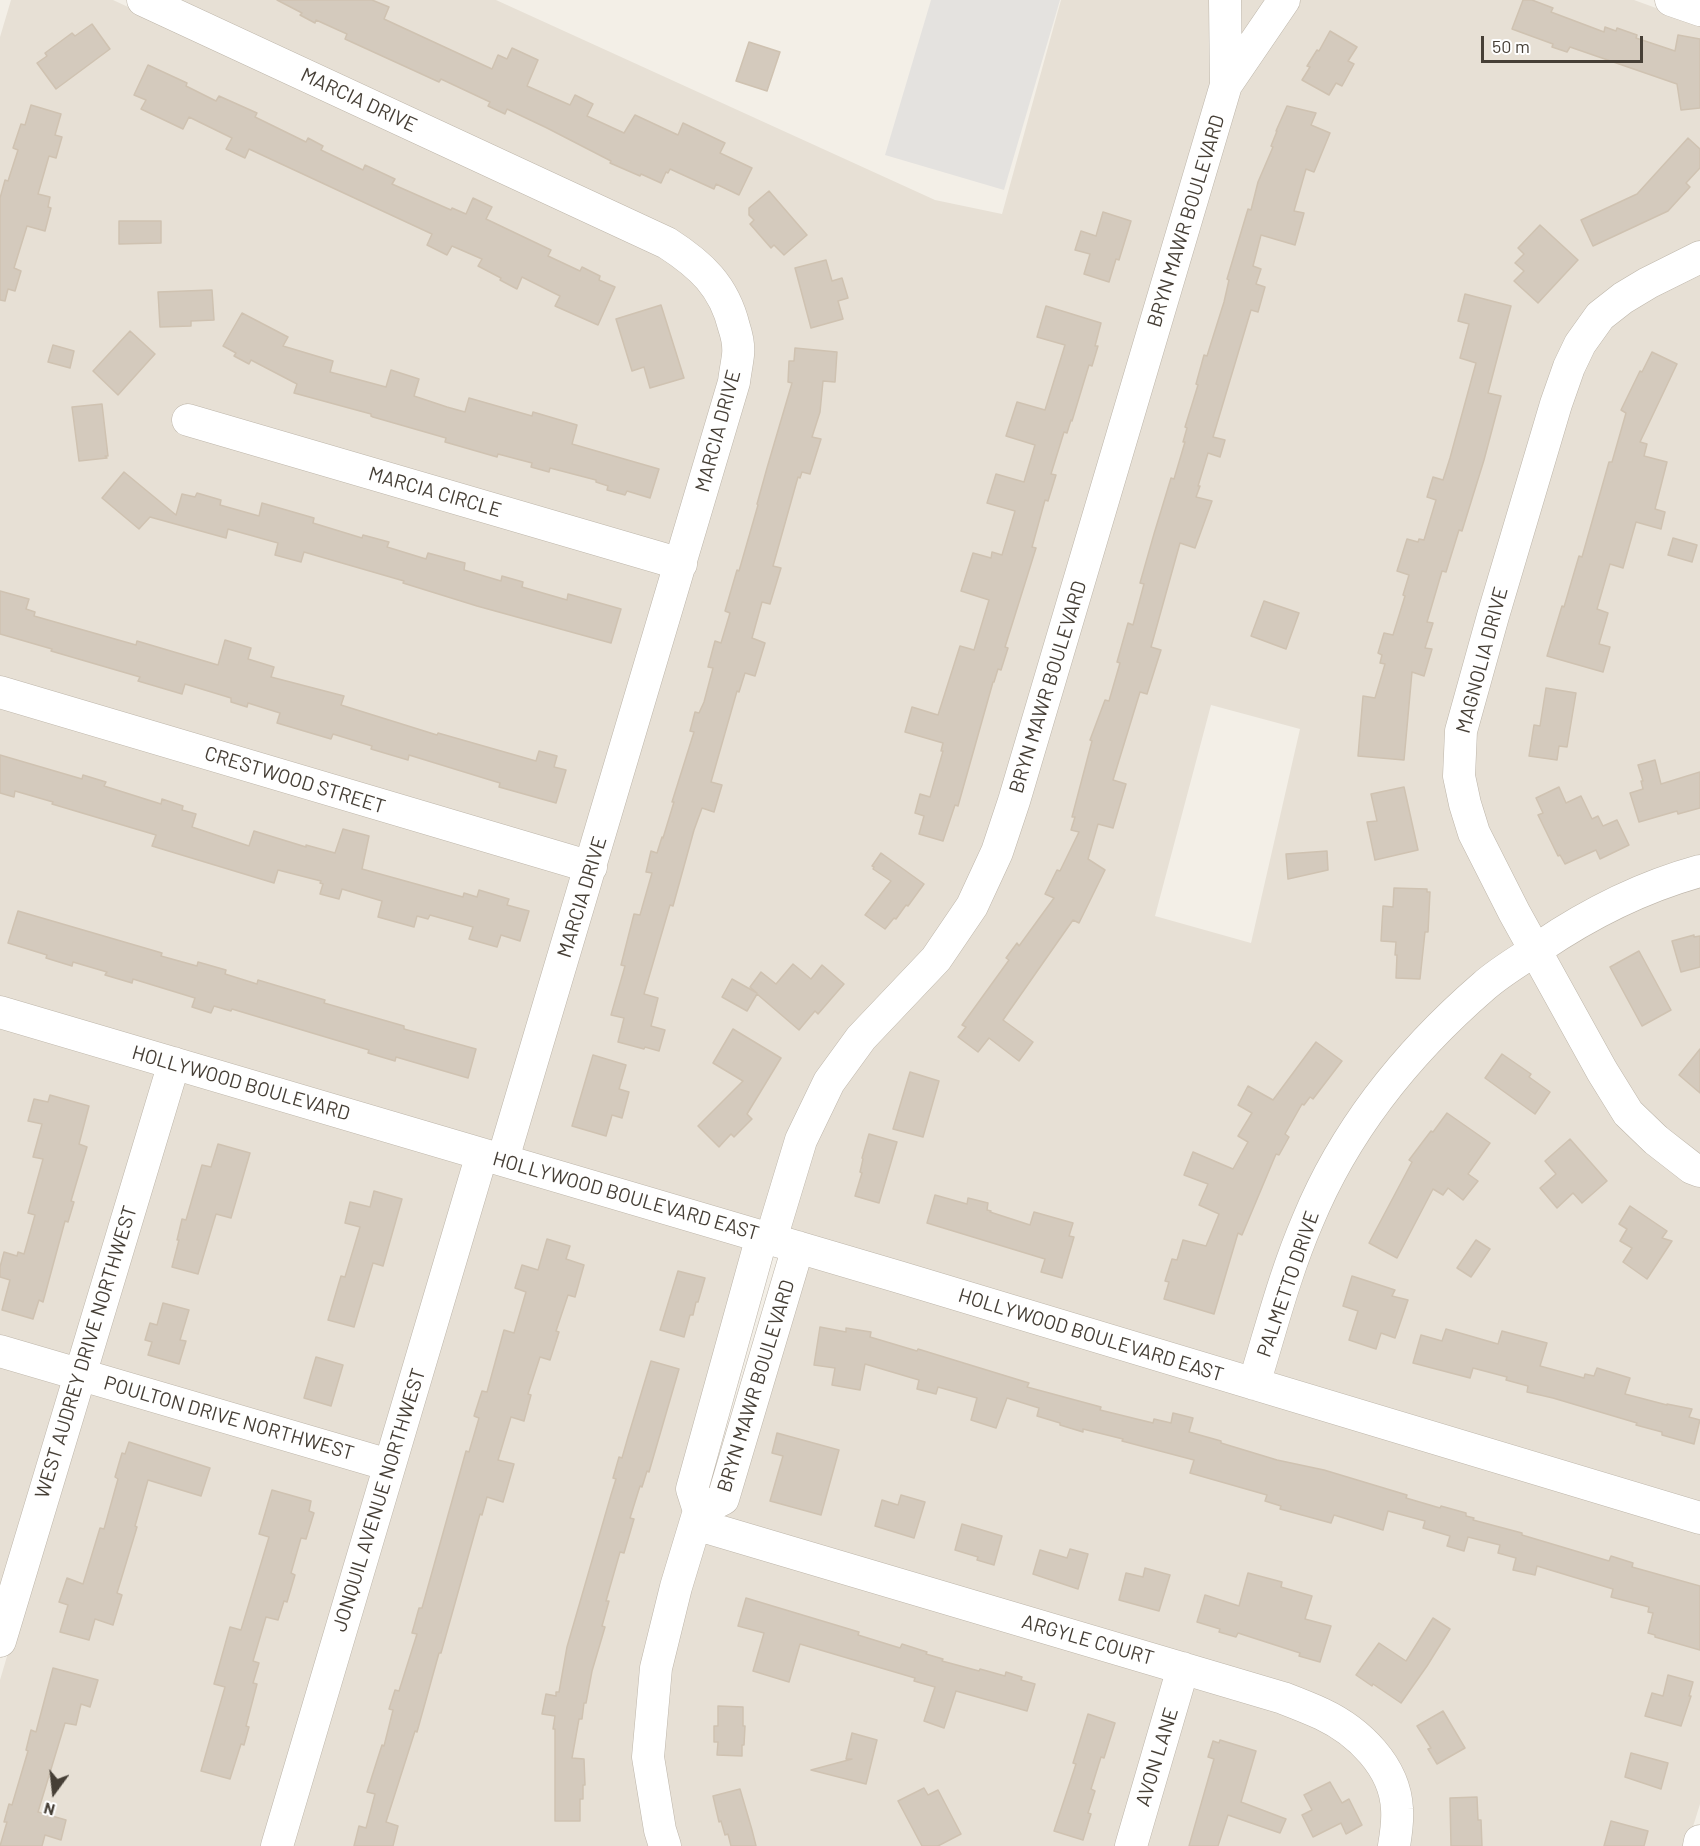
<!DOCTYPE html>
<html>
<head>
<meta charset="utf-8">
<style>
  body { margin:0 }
  #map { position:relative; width:1700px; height:1846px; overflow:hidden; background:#f3efe7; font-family:Barlow,sans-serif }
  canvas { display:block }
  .north { position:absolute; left:24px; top:1762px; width:60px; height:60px; -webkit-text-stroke:4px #fff; paint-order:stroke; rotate:195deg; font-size:16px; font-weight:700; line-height:24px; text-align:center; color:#463f36 }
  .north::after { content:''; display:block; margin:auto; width:21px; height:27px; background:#463f36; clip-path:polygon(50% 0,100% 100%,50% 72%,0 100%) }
  .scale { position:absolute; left:1481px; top:36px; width:162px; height:27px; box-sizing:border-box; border:3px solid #463f36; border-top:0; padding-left:8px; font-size:18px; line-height:21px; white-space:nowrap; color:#463f36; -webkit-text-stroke:4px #fff; paint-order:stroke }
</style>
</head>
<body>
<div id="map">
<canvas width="1700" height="1846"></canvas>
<div class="north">N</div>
<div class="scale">50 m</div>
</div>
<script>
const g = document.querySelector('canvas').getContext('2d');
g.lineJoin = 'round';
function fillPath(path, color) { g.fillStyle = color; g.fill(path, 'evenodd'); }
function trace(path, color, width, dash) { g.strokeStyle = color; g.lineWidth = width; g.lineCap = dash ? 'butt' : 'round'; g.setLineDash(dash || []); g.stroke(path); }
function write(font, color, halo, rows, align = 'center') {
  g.font = font + ' Barlow,sans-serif'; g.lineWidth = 4.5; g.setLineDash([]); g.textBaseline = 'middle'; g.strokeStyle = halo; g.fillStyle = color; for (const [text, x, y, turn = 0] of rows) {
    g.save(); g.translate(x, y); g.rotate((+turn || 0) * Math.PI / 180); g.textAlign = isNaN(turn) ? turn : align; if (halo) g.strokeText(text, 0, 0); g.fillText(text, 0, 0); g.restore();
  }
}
fillPath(new Path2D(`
  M11 0H113L661 254 712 300 727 354 674 549 182 405 175 428 667 573 584 852 0 679V37Z
  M173 0H496L935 200 1002 214 1061 0H1214L1215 82 976 875 928 951 854 1030 764 1224 517 1150 744 386 731 286Z
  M1236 0H1270L1237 50Z
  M1297 0H1634L1700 24V243L1594 306 1450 731 1520 947 1387 1067 1247 1368 785 1230 811 1144 848 1073 944 966 1236 90ZM1211 705 1300 729 1251 943 1155 916Z
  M1700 270V859L1539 934 1475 800 1472 733 1579 371 1607 325Z
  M0 706 577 876 496 1144 0 998Z
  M1700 884V1158L1636 1104 1550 954 1580 934Z
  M1531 967 1700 1185V1504L1268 1375 1318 1223 1371 1127 1438 1043Z
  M0 1025 160 1072 72 1359 0 1338Z
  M181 1078 468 1162 383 1450 93 1365Z
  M489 1169 748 1245 687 1512 653 1846H288Z
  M805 1262 1700 1531V1804L1687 1846H1405L1380 1741 714 1517Z
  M0 1364 65 1383 0 1603Z
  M86 1389 375 1474 265 1846H0V1680Z
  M702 1539 1169 1677 1119 1846H677L659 1755 667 1670Z
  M1190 1683 1319 1726 1365 1760 1386 1809 1383 1846H1142Z`), '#e7e0d5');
fillPath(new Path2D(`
  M931 0H1060L1004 190 885 155Z`), '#e4e2df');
const building = new Path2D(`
  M277 0H372L389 7 384 19 492 69 498 55 507 59 512 48 538 60 527 86 570 105 575 95 593 104 587 116 624 133 635 115 678 135 683 123 725 143 720 153 752 168 739 195 716 184 714 189 670 169 668 173 666 172 661 183 641 174 640 176 610 163 611 161 547 128 507 109 505 114 488 106 490 102 441 79 439 82 345 39 347 34 316 20 315 23 300 15 302 13Z
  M1523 0H1532L1553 8 1551 12 1604 32 1605 27 1616 31 1617 28 1637 35 1636 38 1675 51 1678 35 1700 39V108L1681 110 1677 84 1570 47 1567 52 1552 47 1553 44 1512 29Z
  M92 24 110 49 56 89 37 63 47 56 45 53 72 33 75 36Z
  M1330 31 1357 47 1348 61 1354 64 1342 86 1336 83 1329 95 1302 80 1310 67 1307 66 1317 50 1319 51Z
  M749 42 780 52 767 91 736 81Z
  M148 65 187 83 186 86 216 101 219 96 257 113 255 117 306 142 308 138 323 146 321 150 363 170 365 165 395 179 392 184 451 210 452 208 466 214 473 198 492 207 486 219 551 250 548 256 580 271 582 267 600 276 599 280 615 287 598 325 555 306 560 296 522 277 517 289 500 280 501 278 478 266 482 259 452 246 447 255 427 245 432 234 249 149 245 158 226 149 232 138 189 117 183 129 141 109 146 100 134 95Z
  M31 105 61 114 55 135 62 137 56 158 49 156 38 194 50 197 48 207 51 208 45 231 27 226 14 268 21 271 15 291 8 289 5 301 0 300V198L5 180 8 181 18 150 13 148 21 124 25 125Z
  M1287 106 1316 113 1311 125 1330 133 1314 172 1306 169 1294 211 1304 213 1295 245 1261 235 1253 266 1261 269 1256 284 1265 287 1258 312 1251 310 1213 437 1225 440 1220 457 1208 453 1198 486H1200L1196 497 1212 501 1195 548 1180 543 1151 647 1161 650 1147 694 1140 692 1113 780 1126 784 1113 828 1098 824 1088 859 1105 870 1079 923 1073 920 1003 1020 1033 1042 1019 1061 989 1038 978 1052 958 1037 966 1027 962 1025 1009 960 1006 958 1017 943 1019 946 1054 898 1045 894 1057 870 1060 871 1079 832 1071 830 1075 817H1072L1092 741 1090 740 1105 700 1109 701 1120 663 1117 662 1128 623 1133 625 1144 584 1140 583 1154 534 1171 478 1174 479 1185 442H1183L1187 428 1185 427 1198 385 1196 384 1204 355 1207 356 1224 302 1229 280 1227 279 1248 209 1251 210 1258 182 1273 147 1271 146 1277 131H1276Z
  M1688 138 1700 149V168L1686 183 1690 187 1668 211 1593 246 1581 220 1637 194Z
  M769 191 807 235 784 255 774 245 771 248 750 224 754 220 749 215V208Z
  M1103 212 1131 221 1119 260 1116 259 1109 282 1084 274 1090 254 1075 250 1081 231 1096 236Z
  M119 221H161V243L119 244Z
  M1540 225 1578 260 1538 303 1514 281 1524 271 1515 263 1524 254 1518 248Z
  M826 260 832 281 842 278 848 298 838 301 843 319 811 328 795 268Z
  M212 290 214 320 191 321V326L160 327 158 292Z
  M1465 294 1511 306 1488 393 1501 396 1484 460 1462 531 1459 530 1446 572 1442 571 1427 622 1433 623 1425 648 1432 649 1424 676 1412 672 1404 760 1358 756 1363 696 1375 698 1385 664 1380 663 1382 655 1378 653 1384 633 1393 635 1405 596 1403 595 1409 575 1397 571 1407 539 1418 542 1419 539 1424 540 1436 500 1427 497 1433 477 1443 480 1450 458 1476 363 1460 358 1469 324 1458 321Z
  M661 305 684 378 650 388 644 367 632 371 616 319Z
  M1046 306 1101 323 1095 346H1098L1092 366 1089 365 1072 421 1071 420 1067 433 1064 432 1051 474 1056 475 1048 501 1045 500 1032 547 1036 548 1005 647 1008 648 1001 670 998 669 994 682H993L958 806 955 805 943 841 919 834 924 816 915 813 920 794 930 797 943 751H941L943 743 905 732 912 707 938 715 960 646 974 650 989 600 961 591 973 553 991 558 992 552 1002 555 1015 511 987 503 996 474 1024 482 1035 445 1006 436 1017 402 1045 410 1065 345 1037 337Z
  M242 313 288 337 283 346 333 361 330 372 386 387 391 370 419 379 414 396 447 407 465 412 469 398 532 416 533 412 577 425 572 444 659 469 650 498 627 491 625 495 607 490 608 486 596 482V480L550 468 549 472 531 467 532 463 498 454 497 457 445 442 446 438 373 417 371 416V414L294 393 297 384 251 360 249 364 234 356 236 353 223 346Z
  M130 331 155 354 118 395 93 371Z
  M53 345 74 351 70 368 48 362Z
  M795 348 837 352 835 382 823 381 820 412 812 437 821 439 810 474 802 472 800 478 798 477 773 566 781 568 770 604 762 602 752 638 765 643 755 676 745 673 739 692 737 691 711 782 722 785 714 812 702 808 694 830 673 906 670 905 644 994 658 998 651 1026 665 1030 659 1051 645 1047 644 1049 618 1042 624 1018 611 1015 625 966 621 965 634 914 640 915 652 873 646 872 651 851 657 853 662 837 663 838 674 802H672L694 732 690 731 695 712 699 713 704 702 713 668 708 667 715 641 721 643 730 613 725 611 737 570 739 571 758 505 757 504 767 468 792 383 788 382 789 361H794Z
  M1652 352 1677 364 1640 442 1647 444 1644 456 1667 462 1655 509 1665 512 1661 529 1636 522 1623 568 1610 564 1597 609 1608 613 1599 644 1610 647 1603 672 1547 656 1562 606 1564 607 1579 556 1582 557 1609 462H1612L1626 413 1621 410 1640 371 1642 372Z
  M102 404 108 456H105L107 458 79 461 72 407Z
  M124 472 176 515 182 494 195 497 197 493 221 500 220 505 259 516 262 503 314 518 313 523 362 538 363 535 389 542 387 547 426 559 428 553 465 563 464 570 501 581 502 576 523 582 522 587 567 600 568 594 621 609 611 643 477 606 403 583 404 581 304 552 301 562 275 555 278 543 228 529 226 538 150 517 139 529 102 498Z
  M1673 538 1697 545 1692 562 1668 555Z
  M0 591 29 599 26 609 35 612 34 616 136 645 137 641 218 665 225 640 251 648 248 659 274 667 271 677 344 696 341 705 437 735 438 733 536 761 539 751 557 756 554 767 566 770 556 803 499 787 500 783 409 755 408 760 371 749 372 746 333 734 331 739 277 723 280 713 248 703 247 707 231 702V698L185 684 182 694 138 681 140 677 51 651 52 649 0 634Z
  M1264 601 1299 613 1286 649 1251 636Z
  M1546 688 1576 693 1567 747 1559 746 1557 760 1529 756 1534 725 1540 726Z
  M0 755 82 779 83 775 106 782 104 786 161 804 162 799 183 806 182 810 196 814 192 827 249 846 254 831 306 847V845L335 853 343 829 369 836 362 869 463 897 464 893 477 897 479 890 509 899 507 905 529 911 520 941 501 935 497 947 469 939 473 927 430 915 428 919 417 916 414 927 378 917 382 901 342 889 339 899 320 894 323 884 320 883 321 881 278 870 274 883 152 846 156 835 52 804 53 802 15 791 14 797 0 793Z
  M1655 760 1661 784 1700 772V808L1678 814 1677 811 1639 822 1630 793 1643 789 1641 781H1643L1638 765Z
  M1404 787 1418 850 1375 860 1367 822 1377 821 1371 794Z
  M1559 787 1566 803 1581 796 1592 819 1598 816 1603 826 1617 820 1629 845 1600 859 1596 850 1565 864 1560 855 1558 856 1538 815 1543 813 1536 798Z
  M1327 851 1328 870 1288 879 1286 854Z
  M881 853 924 884 908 906 906 905 896 919 894 918 885 929 865 915 891 881 873 869 874 867 872 866Z
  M1394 888 1427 889V892H1430L1428 932H1425L1420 979 1396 978 1397 955H1395L1396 942 1381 941 1383 906 1393 907Z
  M18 911 162 953 161 956 197 966 198 962 226 970 225 974 257 984 258 980 325 1000 324 1003 404 1026V1029L476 1049 468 1078 396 1057 395 1061 368 1053 369 1050 232 1009 231 1011 214 1006 211 1013 192 1007 195 998 133 979 132 983 105 975 107 972 73 962 72 966 46 958 47 955 8 943Z
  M1694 935V937L1700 936V967L1681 972 1672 941Z
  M1639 951 1671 1010 1642 1026 1610 967Z
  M793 964 811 979 822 965 844 984 818 1014 815 1011 799 1030 757 994 747 1011 722 997 732 979 757 993 750 987 761 972 776 984Z
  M733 1029 781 1058 747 1114 752 1119 734 1137 731 1134 719 1147 698 1126 743 1081 713 1063Z
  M1316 1042 1342 1061 1313 1099 1310 1097 1304 1105 1302 1104 1285 1134 1289 1137 1279 1155 1276 1154 1242 1235 1238 1233 1214 1314 1164 1299 1169 1282 1165 1281 1172 1259 1177 1260 1183 1240 1206 1246 1219 1214 1199 1205 1208 1184 1184 1175 1193 1152 1233 1169 1248 1142 1238 1136 1252 1113 1238 1105 1248 1086 1273 1100Z
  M1700 1049V1093L1679 1075Z
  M1502 1054 1531 1074 1529 1077 1550 1092 1535 1114 1485 1078Z
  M593 1055 626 1065 619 1089 629 1092 622 1118 612 1115 606 1136 572 1126Z
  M910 1072 939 1081 923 1137 893 1129Z
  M50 1095 89 1106 79 1144 87 1147 71 1201 74 1202 68 1222 65 1221 43 1302 39 1300 33 1319 2 1310 10 1280 0 1277V1267L4 1252 17 1256 18 1252 24 1254 35 1215 28 1213 43 1159 33 1157 42 1124 28 1121 34 1099 48 1102Z
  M1447 1113 1490 1143 1468 1174 1478 1181 1463 1200 1448 1188 1443 1195 1433 1189 1397 1258 1369 1243 1412 1162 1409 1160 1431 1131 1433 1132Z
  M869 1134 897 1142 879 1203 855 1196 862 1173 860 1172 863 1159 862 1158Z
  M1570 1139 1607 1181 1582 1203 1573 1193 1557 1208 1540 1188 1556 1174 1545 1161Z
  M218 1144 250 1153 231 1218 216 1214 198 1274 172 1267 179 1240H177L182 1219 186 1220 202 1165 211 1167Z
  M374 1191 402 1199 383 1266 373 1263 354 1327 328 1320 341 1276 345 1277 360 1227 345 1223 350 1202 370 1207Z
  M935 1195 967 1204 968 1198 988 1203 987 1210 991 1211 990 1212 1030 1225 1034 1212 1073 1223 1069 1236 1074 1237 1062 1278 1041 1272 1045 1259 927 1223Z
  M1630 1206 1667 1231 1662 1238 1672 1241 1647 1279 1623 1262 1632 1248 1620 1241 1627 1229 1619 1224Z
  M547 1239 570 1246 566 1259 584 1265 575 1297 568 1295 556 1331 559 1332 550 1360 540 1357 528 1394 531 1395 524 1421 511 1417 498 1460 514 1464 503 1502 487 1497 482 1515 480 1514 441 1653H439L417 1732 415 1731 386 1822 398 1826 393 1846H354L359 1826 366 1828 375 1794 367 1792 382 1745 384 1746 393 1710 389 1709 395 1690 399 1691 417 1634 412 1633 419 1608H422L466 1451 469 1452 479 1418 474 1416 482 1391 487 1392 504 1330 514 1333 526 1292 515 1288 522 1265 538 1270Z
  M1476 1240 1490 1249 1471 1277 1457 1268Z
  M678 1271 705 1278 698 1302H696L693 1315H690L684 1337 660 1330Z
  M1352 1276 1395 1290 1392 1296 1408 1300 1395 1338 1381 1333 1376 1349 1349 1340 1358 1311 1343 1306Z
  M163 1303 189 1310 180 1340 186 1341 179 1364 148 1355 152 1342 145 1340 150 1323 157 1325Z
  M820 1327 846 1332V1328L871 1332 870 1337 917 1351 918 1349 1029 1383 1027 1387 1101 1407 1100 1410 1153 1423 1154 1419 1171 1423 1173 1413 1193 1418 1189 1432 1221 1441V1443L1277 1460 1324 1470 1407 1495 1406 1498 1440 1508 1441 1506 1466 1513V1516L1474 1518 1473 1520 1522 1533V1535L1609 1561 1611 1556 1633 1563 1632 1567 1700 1586V1650L1655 1637V1635L1648 1633 1653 1613 1648 1612 1649 1607 1611 1597 1613 1589 1537 1566 1535 1575 1513 1570 1516 1558 1498 1553 1500 1545 1468 1537 1464 1551 1447 1546 1450 1536 1423 1528 1425 1521 1388 1511 1383 1530 1334 1515 1331 1523 1280 1509 1281 1506 1265 1501 1267 1495 1190 1473 1194 1460 1122 1441 1123 1439 1083 1429V1432L1060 1425V1423L1037 1416 1039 1408 1007 1398 996 1428 971 1420 977 1398 938 1387 936 1394 917 1389 919 1380 865 1364 860 1390 832 1385 835 1368 814 1365Z
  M1446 1329 1498 1344 1502 1331 1547 1343 1540 1366 1584 1378 1585 1374 1594 1376 1597 1368 1630 1378 1625 1394 1667 1405V1404L1692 1409 1689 1417 1700 1420 1694 1444 1662 1435V1432L1636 1425 1637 1423 1553 1398 1527 1392 1528 1386 1506 1380 1507 1377 1473 1368 1470 1378 1413 1363 1421 1335 1442 1341Z
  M316 1357 343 1365 331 1406 304 1398Z
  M651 1361 679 1369 649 1472 647 1471 642 1487 640 1486 630 1518 634 1519 624 1553 620 1552 606 1601H609L602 1626 605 1627 592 1671 586 1703H584L582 1719H579L572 1758 584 1759 585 1785H583V1799H580V1821H555V1729H553L555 1716 542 1714 546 1694 556 1696V1692H559L567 1647 611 1495 616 1479 613 1478 619 1457 622 1458 628 1437Z
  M777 1433 839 1450 821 1515 770 1501 783 1456 772 1453Z
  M129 1442 210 1468 201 1496 148 1480 135 1526 137 1527 117 1593 122 1595 113 1625 95 1619 89 1640 60 1632 68 1605 59 1602 67 1578 83 1584 100 1528 104 1529 118 1479 115 1477 122 1453 125 1454Z
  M272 1490 311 1501 309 1511 314 1513 306 1539 301 1538 291 1573 295 1575 287 1602 284 1601 278 1620 266 1617 253 1661 259 1663 253 1683 257 1684 246 1726 249 1727 244 1745 241 1744 230 1779 201 1771 225 1687 214 1684 230 1627 241 1630 269 1537 259 1534Z
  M901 1495 925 1502 914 1538 875 1526 882 1500 898 1505Z
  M962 1524 1002 1536 994 1565 977 1560 978 1557 955 1550Z
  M1070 1549 1088 1554 1078 1589 1033 1574 1040 1550 1067 1558Z
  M1145 1568 1170 1575 1159 1611 1119 1600 1126 1573 1143 1577Z
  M1248 1573 1282 1582 1281 1587 1312 1596 1305 1619 1331 1626 1320 1662 1299 1656 1300 1653 1238 1633 1236 1637 1219 1632 1220 1629 1197 1622 1205 1595 1239 1606Z
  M746 1598 859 1632 858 1635 900 1648 902 1644 927 1652 926 1654 943 1659 942 1661 979 1671 980 1669 1005 1676 1006 1672 1022 1677 1021 1680 1035 1684 1027 1711 956 1691 944 1728 924 1721 935 1687 914 1681 915 1678 800 1644 789 1682 753 1671 764 1633 738 1626Z
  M1433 1618 1450 1629 1427 1666 1401 1703 1373 1684 1372 1686 1356 1675 1379 1643 1406 1661Z
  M53 1668 98 1680 90 1707 81 1704 76 1725 65 1723 38 1812 66 1820 61 1840 45 1835 42 1846H0L7 1822H4L9 1804 12 1805 28 1751 26 1750 31 1730 36 1732Z
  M1668 1675 1693 1682 1689 1696H1691L1681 1726 1645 1716 1652 1693 1663 1696Z
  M718 1706 743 1707V1726H745L744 1745H742V1756L717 1755 718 1742H714V1726H718Z
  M1443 1711 1465 1748 1437 1764 1428 1749 1431 1748 1417 1726Z
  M1088 1714 1115 1723 1104 1758 1101 1757 1091 1789 1095 1791 1088 1813 1091 1814 1083 1840 1054 1831 1076 1764 1073 1763Z
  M852 1733 877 1740 866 1784 811 1770 852 1759H846Z
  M1220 1740 1256 1751 1241 1802 1286 1819 1280 1833 1228 1815 1218 1846H1189L1214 1759 1208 1757 1213 1741 1219 1743Z
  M1631 1753 1668 1763 1661 1789 1625 1777Z
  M1330 1782 1342 1803 1349 1799 1362 1825 1346 1834 1341 1823 1313 1837 1302 1815 1312 1810 1304 1795Z
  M924 1788 928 1795 938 1790 961 1834 938 1846H922L898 1801Z
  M740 1789 752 1830 756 1846H731L728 1834 725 1835 721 1821 719 1822 713 1796Z
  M1477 1797 1478 1820H1481L1482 1846H1451L1450 1798Z
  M1611 1821 1648 1831 1644 1846H1604Z`);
fillPath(building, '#d4cabd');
trace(building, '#cfc2b1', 1.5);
const minor = new Path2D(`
  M143 0 667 243C701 265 724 286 734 327 737 336 739 346 738 355 737 364 735 373 734 382L503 1159
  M1671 0 1700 10
  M1226 85 1284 0
  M1700 257 1648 283 1623 298 1600 316 1580 344 1569 367 1556 404 1493 616 1461 731 1459 776 1465 804 1474 833 1514 912 1602 1071 1628 1113 1656 1140 1692 1168 1700 1171
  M188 420 681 564
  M0 692 591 867
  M0 1012 899 1277 1700 1518
  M771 1239 801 1140 829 1082 861 1038 936 959 972 906 997 852 1014 801 1226 85 1225 0
  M0 1351 389 1465
  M1254 1384C1271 1329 1285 1273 1308 1220 1346 1128 1410 1050 1484 986 1501 971 1522 959 1540 947 1590 913 1642 887 1700 871
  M699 1511 723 1499 798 1247
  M695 1524 1283 1698C1296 1703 1309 1708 1322 1714 1358 1731 1395 1766 1397 1809 1398 1821 1396 1834 1394 1846
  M0 1641 174 1063
  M277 1846 482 1154
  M665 1846 660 1830 648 1757 656 1668 676 1587 699 1511 692 1489 762 1236
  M1131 1846 1183 1668
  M1699 1846 1700 1841`);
trace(minor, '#beb6aa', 33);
trace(minor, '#fff', 32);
write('20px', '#463f36', '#fff', [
  ["MARCIA DRIVE",359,100,25],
  ["BRYN MAWR BOULEVARD",1186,221,-73],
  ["MARCIA DRIVE",718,431,-75],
  ["MARCIA CIRCLE",435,492,16],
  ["MAGNOLIA DRIVE",1482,660,-75],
  ["BRYN MAWR BOULEVARD",1048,687,-73],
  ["CRESTWOOD STREET",295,780,17],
  ["MARCIA DRIVE",582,897,-73],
  ["HOLLYWOOD BOULEVARD",241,1083,16],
  ["HOLLYWOOD BOULEVARD EAST",626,1196,16],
  ["PALMETTO DRIVE",1288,1284,-71],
  ["HOLLYWOOD BOULEVARD EAST",1091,1335,17],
  ["WEST AUDREY DRIVE NORTHWEST",86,1352,-73],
  ["BRYN MAWR BOULEVARD",756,1386,-73],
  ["POULTON DRIVE NORTHWEST",229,1418,16],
  ["JONQUIL AVENUE NORTHWEST",379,1500,-73],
  ["ARGYLE COURT",1088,1640,16],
  ["AVON LANE",1157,1757,-73]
]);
</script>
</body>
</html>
